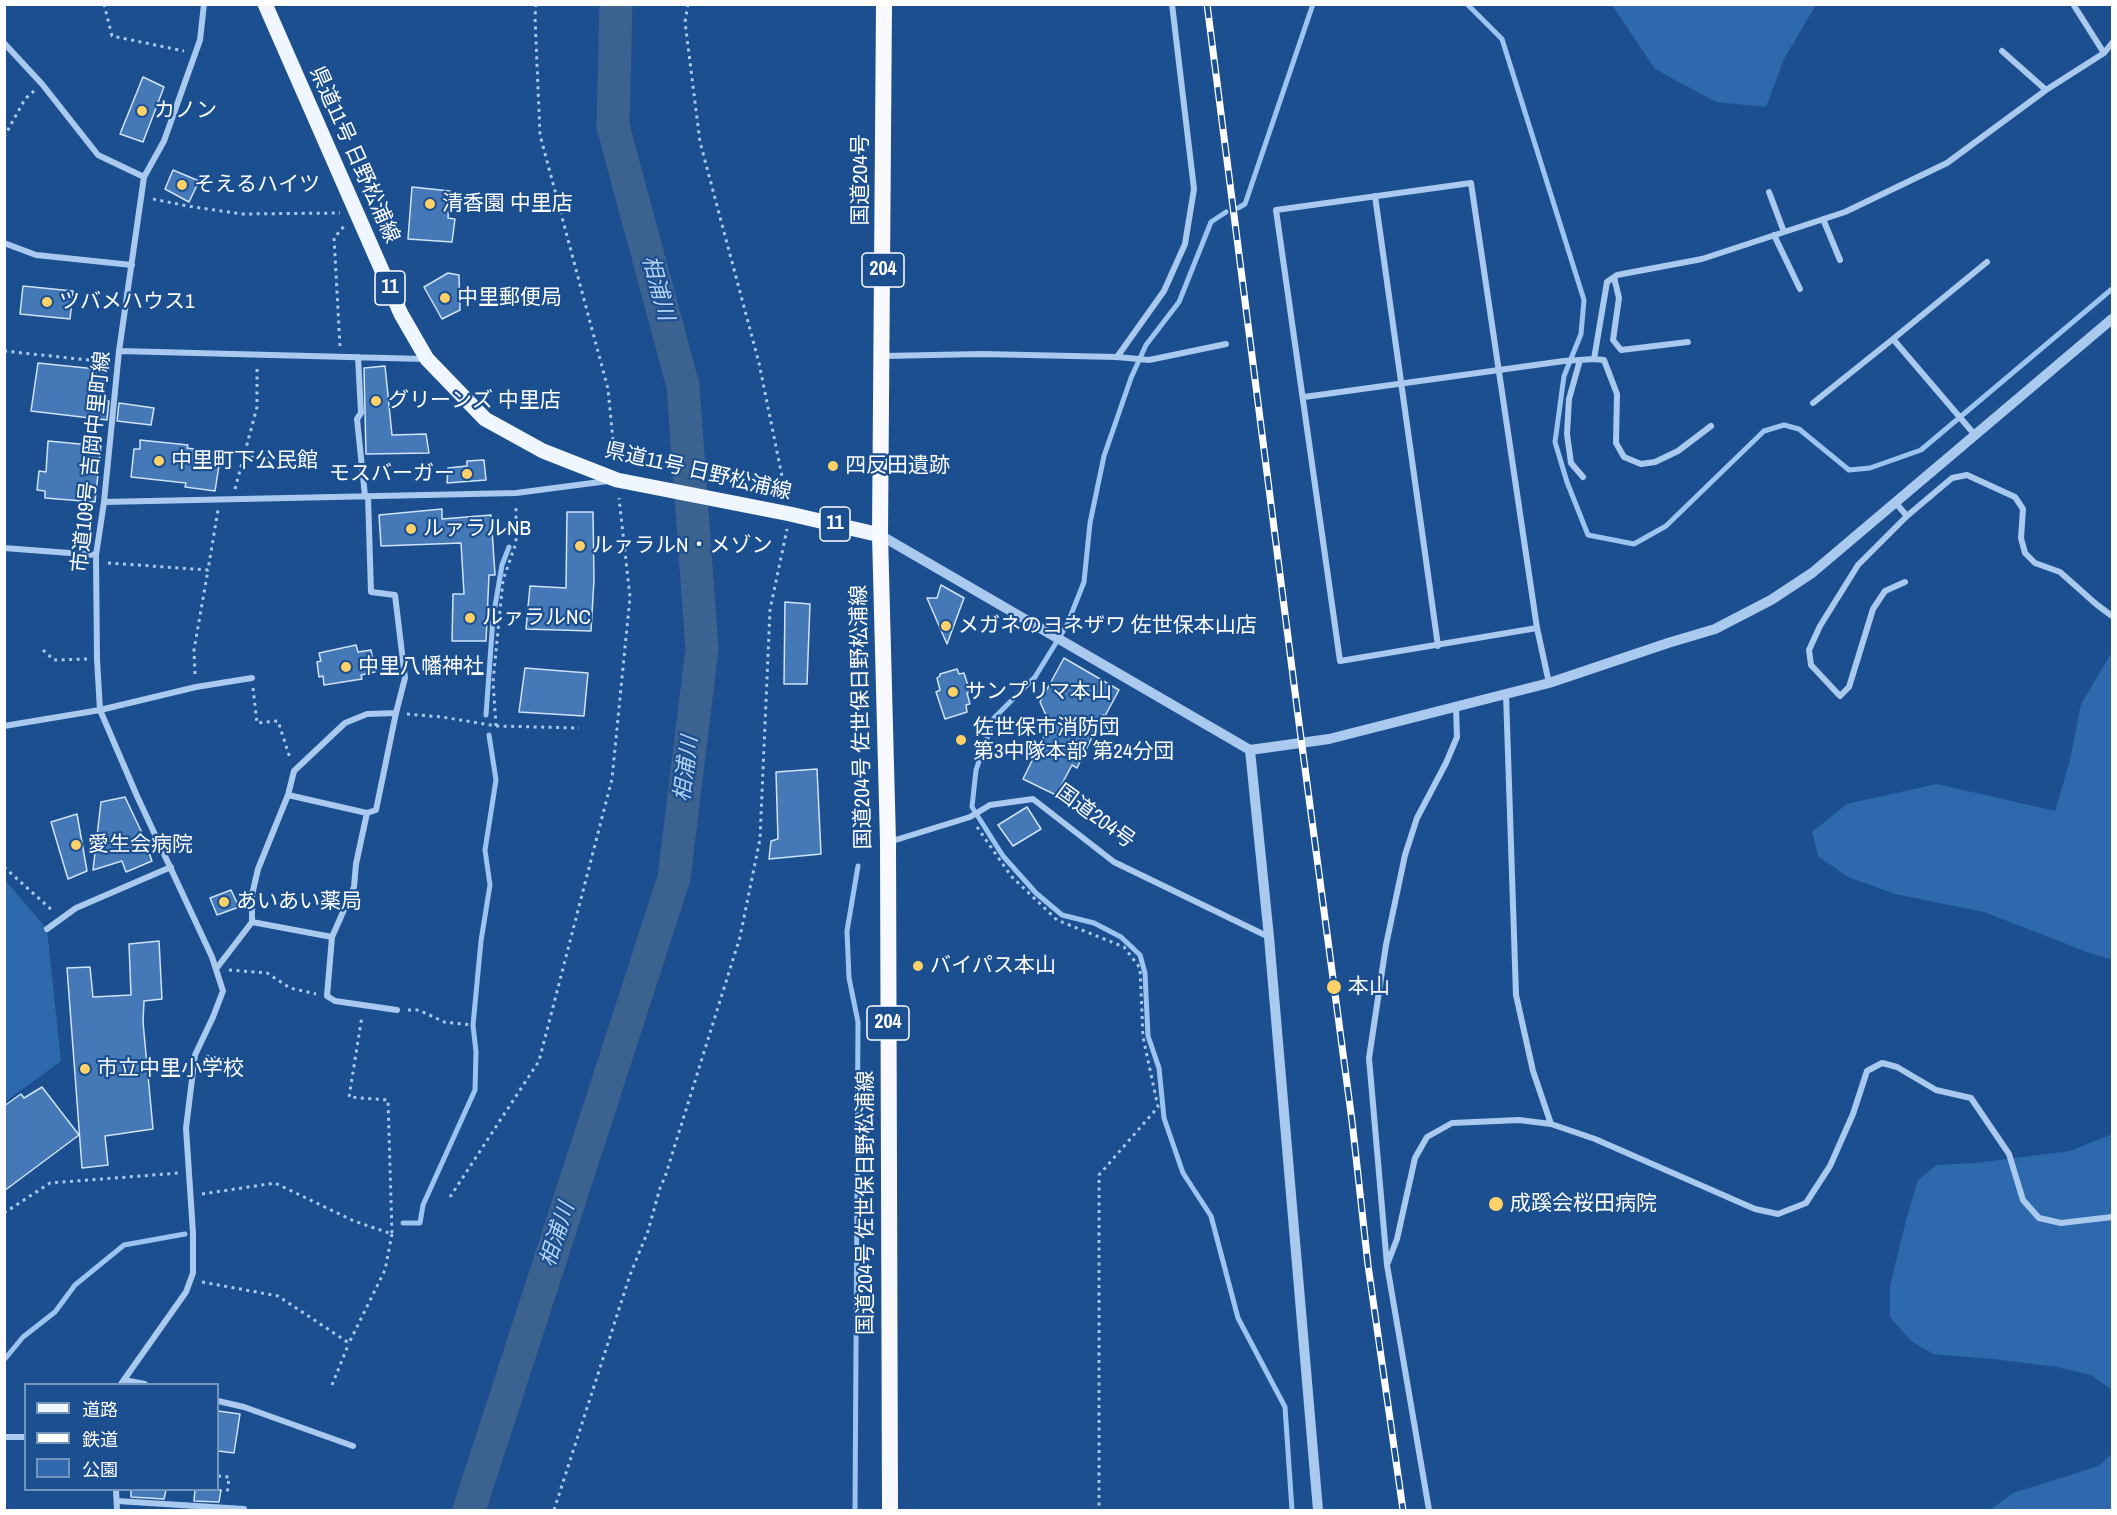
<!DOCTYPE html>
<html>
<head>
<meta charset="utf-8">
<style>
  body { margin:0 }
  #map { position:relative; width:2117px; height:1515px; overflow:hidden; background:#1b4f8f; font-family:"Archivo Narrow","Noto Sans JP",sans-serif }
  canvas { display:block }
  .frame { position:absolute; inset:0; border:6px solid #fff; pointer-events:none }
  .legend { position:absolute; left:24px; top:1383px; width:195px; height:108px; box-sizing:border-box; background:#1b4f8f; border:2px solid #7695bc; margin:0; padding:8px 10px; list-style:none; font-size:18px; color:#fff }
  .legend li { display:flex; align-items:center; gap:12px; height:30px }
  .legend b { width:30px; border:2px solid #7695bc }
</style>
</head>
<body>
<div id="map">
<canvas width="2117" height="1515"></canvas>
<div class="frame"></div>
<ul class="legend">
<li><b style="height:8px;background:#f0f6ff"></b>道路</li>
<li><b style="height:8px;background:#fff"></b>鉄道</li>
<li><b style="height:16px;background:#2e69ad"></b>公園</li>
</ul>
</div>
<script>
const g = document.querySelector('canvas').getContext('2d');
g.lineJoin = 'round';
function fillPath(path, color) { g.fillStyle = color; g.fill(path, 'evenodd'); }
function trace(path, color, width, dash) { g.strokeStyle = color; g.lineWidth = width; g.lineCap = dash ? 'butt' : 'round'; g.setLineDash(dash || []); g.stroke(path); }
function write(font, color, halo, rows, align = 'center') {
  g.font = font + ' "Archivo Narrow","Noto Sans JP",sans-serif'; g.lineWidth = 4.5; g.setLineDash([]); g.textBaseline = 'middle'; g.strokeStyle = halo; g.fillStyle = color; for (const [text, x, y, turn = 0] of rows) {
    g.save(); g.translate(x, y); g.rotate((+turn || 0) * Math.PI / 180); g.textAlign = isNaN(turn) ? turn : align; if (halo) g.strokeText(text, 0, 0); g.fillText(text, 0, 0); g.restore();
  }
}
fillPath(new Path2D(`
  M1612 5H1816L1784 59 1766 107 1716 102 1655 69Z
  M2112 652V959L2092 954 1984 912 1895 894 1848 877 1818 856 1812 832 1847 804 1937 784 2055 811 2070 760 2081 704Z
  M4 879 47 929 61 1061 5 1102Z
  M2112 1134V1390L2091 1375 2057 1367 1993 1359 1933 1354 1911 1341 1890 1317V1286L1906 1220 1918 1180 1937 1165 1975 1163 2070 1151Z
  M2112 1453V1510H1990L2013 1493 2099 1466Z`), '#2e69ad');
trace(new Path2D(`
  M1467 4 1502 39 1584 300 1581 334 1564 376 1555 442 1567 482 1588 535 1634 544 1666 526 1764 431 1784 425 1799 429 1849 470 1870 468 1921 450 2112 289
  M1238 208 1245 204 1313 4
  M1226 212 1211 222 1179 302 1146 345 1131 378 1104 456 1090 523 1084 582 1067 625 1035 677 994 718 976 770 972 807 1003 856 1036 893 1062 915 1094 923 1121 937 1140 955 1145 973 1148 1036 1159 1068 1164 1118 1183 1173 1211 1216 1238 1318 1285 1407 1292 1510
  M486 715 493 618 502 565 509 547
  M403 1223H420L423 1205 475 1090 476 1052 473 1025 481 941 490 885 485 850 496 780 489 735
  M4 1360 23 1337 55 1312 75 1285 124 1245 185 1234
  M855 1510 858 1022 849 978 847 931 858 866`), '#9cc4f0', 5);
trace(new Path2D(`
  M469 1510 674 878 702 649 683 386 613 126 616 4`), '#3c6290', 33);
const building = new Path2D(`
  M143 77 164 87 143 142 120 134Z
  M173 170 199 181 189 202 165 189Z
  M412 187 450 191 448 218 455 219 452 242 408 239Z
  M448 273 459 275 460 310 442 319 424 287Z
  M23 286 73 291 70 319 20 314Z
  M38 363 106 370 103 401H109L107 420 31 411Z
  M385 366 392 435 426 434 429 453 366 454 364 368Z
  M119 403 154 408 151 425 117 421Z
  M140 440 188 445 187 448 221 453 215 491 185 487 186 483 131 477 134 449H140Z
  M48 441 101 446 95 502 45 498V491L37 490 39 471 46 472Z
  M484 460 486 480 447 483 448 468 467 466V461Z
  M442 509V519L491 515 495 575H489L486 641H452L453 594H464L461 543 381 546 379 515Z
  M567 512H593L594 580 591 631 526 629 530 586 566 588Z
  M941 585 964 598 947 644 927 598H937Z
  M785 602 810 604 807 684H784Z
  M356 645 358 652 371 650 375 672 361 675 362 679 324 685 323 676 319 677 317 662 321 661 319 653Z
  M1064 658 1119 690 1105 716 1103 715 1077 768 1072 765 1056 795 1023 779 1050 724 1040 702Z
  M525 668 588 673 584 716 519 712Z
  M957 669 959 674 964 673 970 692 967 693 970 704 966 705 967 712 945 719 936 692 940 690 937 678 940 676V674Z
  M817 769 821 854 769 859 771 841 778 839 776 772Z
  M125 797 142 833 152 861 126 872 122 861 93 870 101 802Z
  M1027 807 1041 829 1013 846 998 825Z
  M77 814 87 871 68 879 51 822Z
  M231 890 239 907 217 915 210 898Z
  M159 941 162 999 144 1001 143 1022 153 1129 105 1136 108 1165 82 1168 67 968 90 967 93 997 131 995 129 944Z
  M42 1087 79 1135 4 1191V1106L21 1094 24 1098Z
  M218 1411 240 1414 234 1453 218 1451Z
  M131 1490H166L164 1499 131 1497Z
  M195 1490H221L219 1502 194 1501Z`);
fillPath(building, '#4478b7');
trace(building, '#cfe3fa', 1.5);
trace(new Path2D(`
  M104 4 112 36 184 51
  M536 4 535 17 540 135 608 389 615 461
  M688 4 685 22 700 142 759 363 786 496
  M4 137 25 99 34 91
  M153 199 187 206 242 214 340 213
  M340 346 334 238 345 225
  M4 351 107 362
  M243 457 304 459
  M235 489 257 407V366
  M108 563 208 570 218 510
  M43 650 54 660 87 659
  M195 674 194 650 208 570
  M253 688 257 723 278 721 290 758
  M407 714 442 717 496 726 579 728
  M496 726 493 682 503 580 516 543V506
  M977 827 1011 876 1057 920 1124 947 1140 968 1143 1037 1158 1107 1099 1175V1510
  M4 867 53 911
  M229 970 267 973 290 988 316 994
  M408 1010H419L444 1022 473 1025
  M206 1056 235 1062
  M202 1194 275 1183 354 1221 392 1234 388 1100 349 1097 362 1016
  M450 1197 539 1061 612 779 630 597 619 498
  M4 1213 50 1183 179 1173
  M202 1282 278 1296 349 1343 385 1270 392 1234
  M332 1385 349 1343
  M218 1476 229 1477 227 1496
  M554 1510 630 1275 648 1231 660 1188 665 1177 740 937 760 839 770 610 787 529`), '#a9c9ee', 3, [3, 4.5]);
trace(new Path2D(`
  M2073 4 2104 53
  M4 43 42 84 98 155 144 177
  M2002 51 2046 90
  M1769 192 1784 232
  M1375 196 1438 646
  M1823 219 1840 260
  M1774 235 1800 289
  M4 243 36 255 132 265
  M1614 277 1619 298 1613 340 1621 350 1688 342
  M119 351 424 359
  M883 356 982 354 1117 357 1149 360 1226 344
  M358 357 361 413 357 419 365 496
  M1117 357 1164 291 1185 244 1194 189 1172 4
  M1594 359 1604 360 1617 394 1616 443 1624 457 1641 464 1655 462 1678 451 1711 426
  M1580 360 1569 399 1567 434 1571 463 1583 477
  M1304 397 1564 361 1594 359 1607 282 1617 275 1702 259 1845 212 1947 163 2046 90 2104 53 2112 43
  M1813 403 1893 339
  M1975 435 1893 339 1987 262
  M368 496 371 592 395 595 405 678 396 713 376 810 367 813 356 864 354 887 332 937 327 996 335 1001 397 1010
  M104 502 516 493 608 481
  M1895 502 1907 516 1858 565 1820 626 1809 650 1811 665 1840 696 1849 687 1873 609 1885 591 1905 582
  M1907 516 1952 478 1967 475 2015 497 2023 509 2021 538 2025 553 2035 563 2060 572 2096 604 2112 616
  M4 548 96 555
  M1537 628 1340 661 1276 210 1471 183 1537 628 1549 683
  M1506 694 1516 995 1533 1071 1551 1124
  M4 726 100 710 196 687 252 678
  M288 795 367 813
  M889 842 970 817 990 805 1033 799 1114 862 1269 937
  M252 922 332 937
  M47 929 76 908 171 867
  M216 969 252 922V895L258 869 288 795 294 771 345 723 367 714 396 713
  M1387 1265 1397 1239 1415 1158 1427 1137 1452 1123 1519 1120 1551 1124 1595 1139 1755 1209 1778 1214 1806 1203 1830 1166 1853 1114 1867 1071 1882 1063 1897 1067 1936 1090 1971 1098 2009 1154 2023 1200 2039 1218 2061 1223 2112 1217
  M124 1380 145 1384
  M121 1384 186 1292 193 1273V1233L186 1128 195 1055 213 1017 223 991 212 957 137 796 100 710 97 659 96 555 104 502 119 351 144 177 164 141 200 40 204 4
  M218 1401 244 1407 353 1446
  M4 1437H26
  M116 1490 117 1510
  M117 1501 244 1509
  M1429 1510 1387 1265 1369 1058 1386 945 1405 855 1417 818 1446 763 1457 737 1456 707`), '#a9c9ee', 6);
trace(new Path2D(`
  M880 535 1250 750 1329 739 1549 683 1668 643 1715 629 1771 600 1812 573 2112 319
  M1250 750 1269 937 1318 1510`), '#a9c9ee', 10);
trace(new Path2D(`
  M265 4 401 314 427 359 485 419 543 451 617 480 790 514 880 535`), '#f0f6ff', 15);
trace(new Path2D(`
  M884 4 880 535 888 842 890 1510`), '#f8faff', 16);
const rail = new Path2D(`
  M1207 4 1299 723 1352 1121 1368 1265 1403 1510`);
trace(rail, '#fff', 7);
trace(rail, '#1b4f8f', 4.5, [14]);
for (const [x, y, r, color] of [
  [142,111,6,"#ffd166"],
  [182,185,6,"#ffd166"],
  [430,204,6,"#ffd166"],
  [445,298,6,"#ffd166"],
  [47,302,6,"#ffd166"],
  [376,401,6,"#ffd166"],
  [159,461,6,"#ffd166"],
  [833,466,6,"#ffd166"],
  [467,474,6,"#ffd166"],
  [411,529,6,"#ffd166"],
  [580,546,6,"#ffd166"],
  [470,618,6,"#ffd166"],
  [946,626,6,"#ffd166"],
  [346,667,6,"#ffd166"],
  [953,692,6,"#ffd166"],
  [961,740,6,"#ffd166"],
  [76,845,6,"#ffd166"],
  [224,902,6,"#ffd166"],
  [918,966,6,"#ffd166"],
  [1334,987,8,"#ffd166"],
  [85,1069,6,"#ffd166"],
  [1496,1204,8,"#ffd166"]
]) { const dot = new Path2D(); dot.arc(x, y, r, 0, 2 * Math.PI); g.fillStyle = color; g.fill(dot); trace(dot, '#1b4f8f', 2); }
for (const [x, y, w] of [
  [883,270,42],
  [390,288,30],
  [835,524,30],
  [888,1023,42]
]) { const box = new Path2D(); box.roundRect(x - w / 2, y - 17, w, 34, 4.5); g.fillStyle = '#1b4f8f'; g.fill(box); trace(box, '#fff', 1.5); }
write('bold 20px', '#fff', null, [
  ["204",883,270],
  ["11",390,288],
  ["11",835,524],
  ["204",888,1023]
]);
write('21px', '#fff', '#1b4f8f', [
  ["カノン",154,111],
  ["そえるハイツ",194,185],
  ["清香園 中里店",442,204],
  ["中里郵便局",457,298],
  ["ツバメハウス1",59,302],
  ["グリーンズ 中里店",388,401],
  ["中里町下公民館",171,461],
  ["四反田遺跡",845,466],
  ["モスバーガー",455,474,"right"],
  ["ルァラルNB",423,529],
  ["ルァラルN・メゾン",592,546],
  ["ルァラルNC",482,618],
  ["メガネのヨネザワ 佐世保本山店",958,626],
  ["中里八幡神社",358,667],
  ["サンプリマ本山",965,692],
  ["佐世保市消防団",973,728],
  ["第3中隊本部 第24分団",973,752],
  ["愛生会病院",88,845],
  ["あいあい薬局",236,902],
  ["バイパス本山",930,966],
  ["本山",1348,987],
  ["市立中里小学校",97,1069],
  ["成蹊会桜田病院",1510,1204]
], 'left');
write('21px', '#fff', '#1b4f8f', [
  ["県道11号 日野松浦線",354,155,66],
  ["国道204号",861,180,-90],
  ["市道109号 吉岡中里町線",92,462,-84],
  ["県道11号 日野松浦線",698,472,13],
  ["国道204号 佐世保日野松浦線",862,717,-91],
  ["国道204号",1095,817,36],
  ["国道204号 佐世保日野松浦線",866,1203,-90]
]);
write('italic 22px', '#b5d3f5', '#1b4f8f', [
  ["相浦川",657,288,75],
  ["相浦川",687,769,-83],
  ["相浦川",558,1235,-72]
]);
</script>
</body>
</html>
